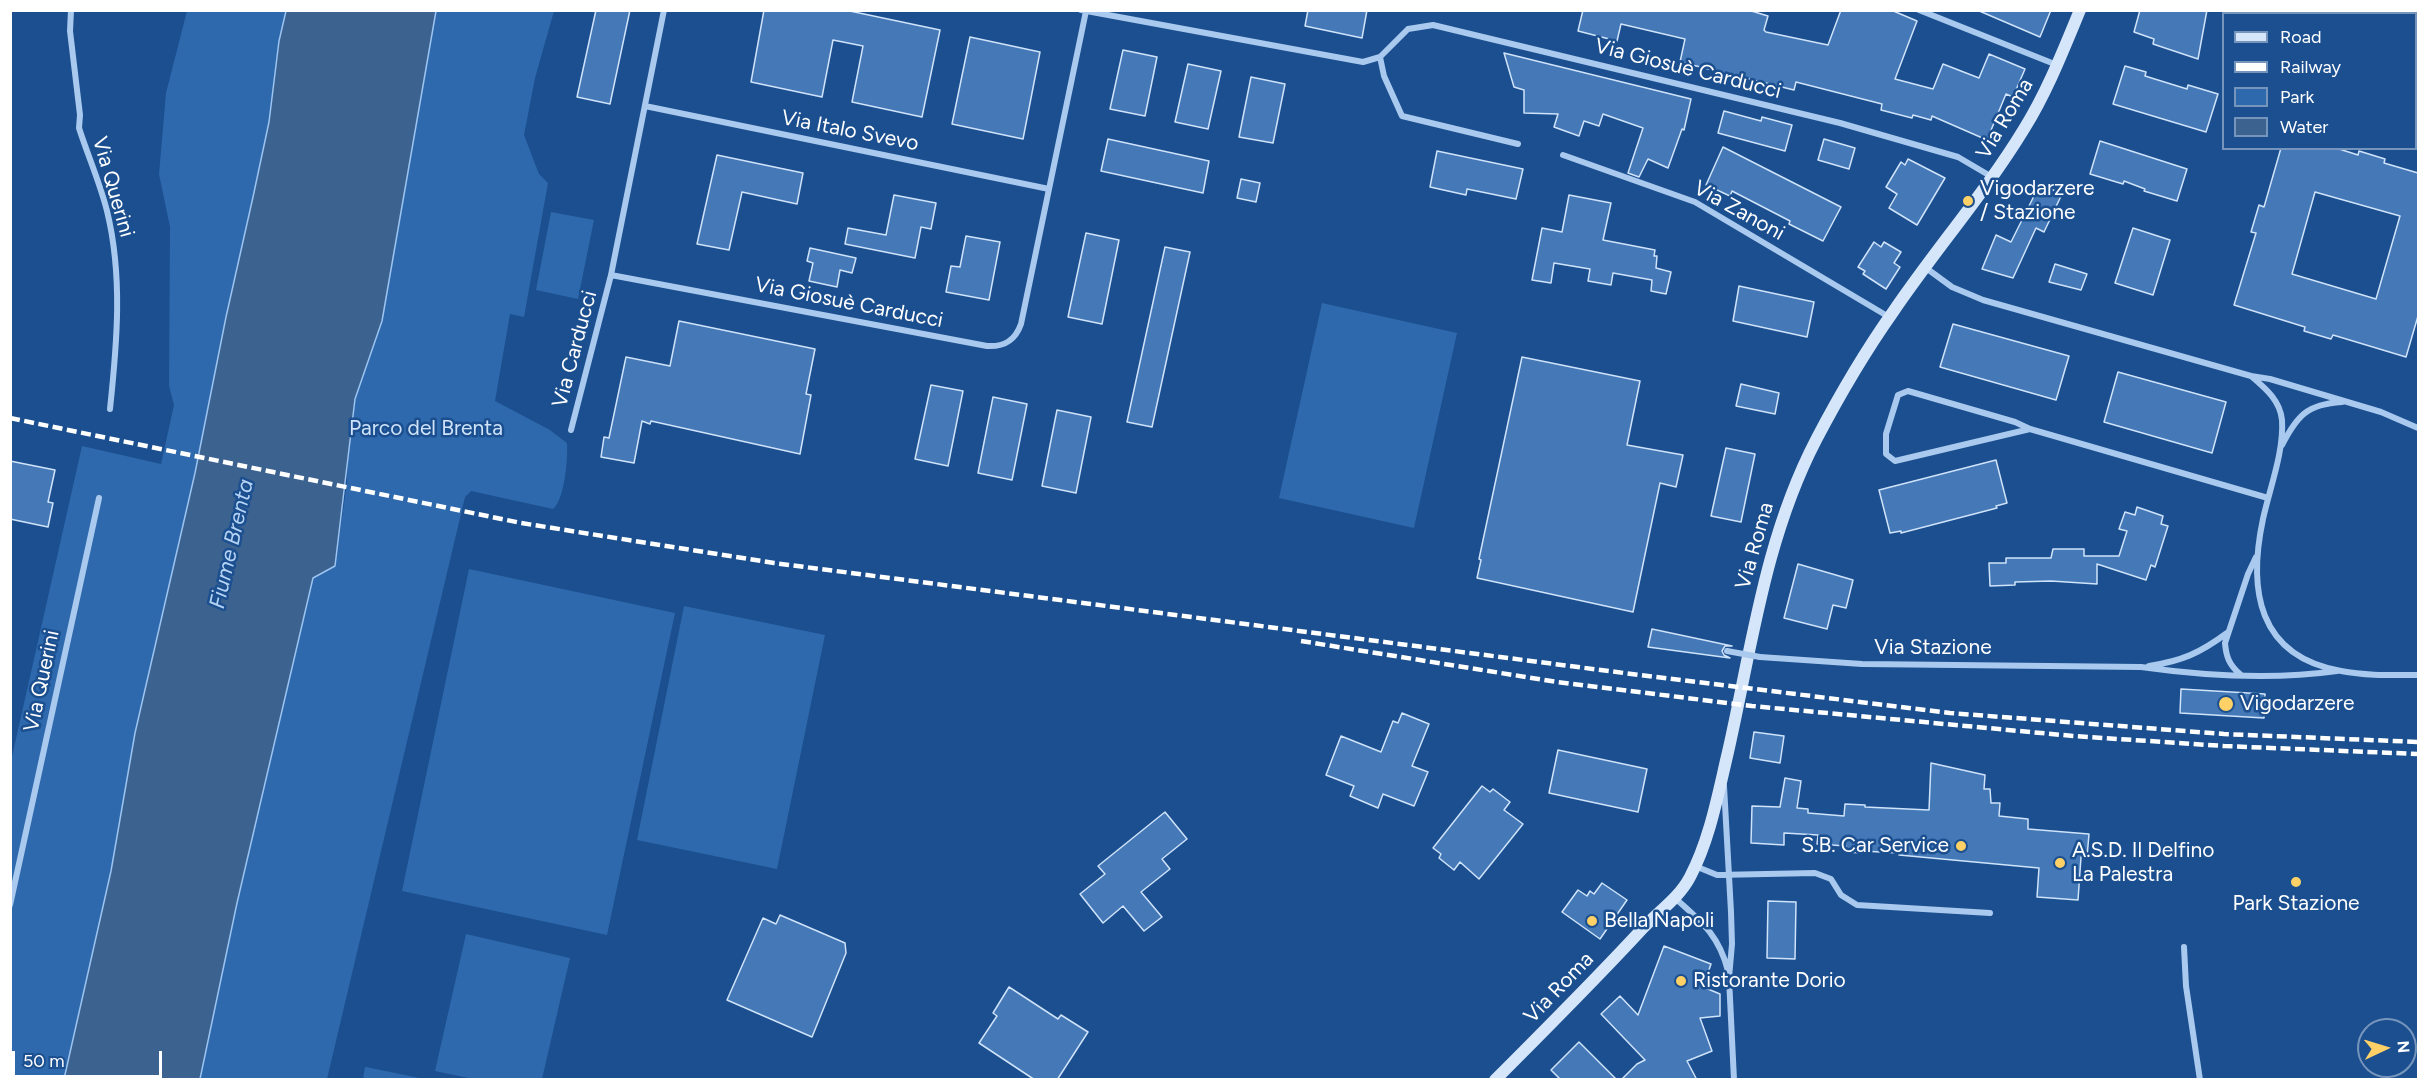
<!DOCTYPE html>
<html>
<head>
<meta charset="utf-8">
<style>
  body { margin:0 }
  #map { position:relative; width:2429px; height:1090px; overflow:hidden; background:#1b4f8f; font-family:Figtree,sans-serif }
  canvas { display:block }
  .frame { position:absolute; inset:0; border:12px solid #fff; pointer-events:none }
  .legend { position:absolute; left:2222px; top:12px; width:195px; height:138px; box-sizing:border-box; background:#1b4f8f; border:2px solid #7695bc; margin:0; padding:8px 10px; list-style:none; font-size:18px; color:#fff }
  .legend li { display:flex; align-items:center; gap:12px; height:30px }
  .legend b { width:30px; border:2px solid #7695bc }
  .north { position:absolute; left:2357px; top:1018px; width:60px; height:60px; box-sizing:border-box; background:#1b4f8f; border:2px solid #7695bc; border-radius:50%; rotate:86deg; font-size:16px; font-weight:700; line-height:24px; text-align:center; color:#fff }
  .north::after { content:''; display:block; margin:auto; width:21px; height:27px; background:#ffd166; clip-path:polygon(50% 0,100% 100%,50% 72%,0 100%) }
  .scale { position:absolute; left:12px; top:1051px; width:150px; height:27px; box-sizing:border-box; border:3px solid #fff; border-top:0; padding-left:8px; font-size:18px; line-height:21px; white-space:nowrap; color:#fff; -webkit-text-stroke:4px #1b4f8f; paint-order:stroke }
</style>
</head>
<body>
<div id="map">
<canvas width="2429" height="1090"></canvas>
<div class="frame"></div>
<ul class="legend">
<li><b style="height:8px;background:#d6e6fa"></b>Road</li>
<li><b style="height:8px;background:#fff"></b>Railway</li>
<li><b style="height:16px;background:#2e69ad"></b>Park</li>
<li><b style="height:16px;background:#3c6290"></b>Water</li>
</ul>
<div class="north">N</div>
<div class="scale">50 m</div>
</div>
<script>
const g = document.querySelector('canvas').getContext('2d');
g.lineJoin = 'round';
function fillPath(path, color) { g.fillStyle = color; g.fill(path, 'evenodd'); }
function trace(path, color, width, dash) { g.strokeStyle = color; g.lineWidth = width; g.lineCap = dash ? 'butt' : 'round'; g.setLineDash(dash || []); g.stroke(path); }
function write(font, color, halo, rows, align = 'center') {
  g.font = font + ' Figtree,sans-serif'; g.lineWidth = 5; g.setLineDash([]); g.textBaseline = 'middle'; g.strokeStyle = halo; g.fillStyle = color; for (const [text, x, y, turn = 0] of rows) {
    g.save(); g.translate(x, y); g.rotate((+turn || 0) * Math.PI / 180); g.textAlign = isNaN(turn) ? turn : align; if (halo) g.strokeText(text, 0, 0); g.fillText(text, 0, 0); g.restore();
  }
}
fillPath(new Path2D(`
  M187 11H286L279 41 269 122 253 197 226 317 195 473 135 733 111 871 64 1079 11 1080V761L82 446 161 464 174 405 169 386 170 227 159 174 166 93Z
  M436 11H554L535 78 524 135 539 174 548 183 524 317 510 314 495 401 550 430 567 443C568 458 565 499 553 509L471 491 465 497 327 1079 200 1080 237 903 313 578 335 566 347 483 348 445 355 399 382 321Z
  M551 212 594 220 578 299 536 290Z
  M1322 303 1457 333 1414 528 1279 498Z
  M469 569 675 613 607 935 402 891Z
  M684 606 825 635 777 869 637 840Z
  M466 934 570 958 542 1079H473L435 1071Z
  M365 1067H366L424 1079H363Z`), '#2e69ad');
const water = new Path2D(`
  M286 11H436L382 321 355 399 335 566 313 578 237 903 200 1079H64L111 871 135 733 195 473 226 317 253 197 269 122 279 41Z`);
fillPath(water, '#3c6290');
trace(water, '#9cc4f0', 1.5);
const building = new Path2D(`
  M596 10H630L610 104 577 97Z
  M764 10H845L940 30 922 117 852 102 863 46 833 40 822 97 751 82Z
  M1308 10H1367L1362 38 1305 26Z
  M1583 10H1748L1768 16 1764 30 1766 32 1828 45 1841 10H1891L1917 21 1895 79 1933 89 1943 64 1979 78 1989 54 2025 69 2013 97 2006 94 1987 140 1932 116 1931 120 1913 115 1912 118 1881 110 1882 104 1796 82 1794 90 1680 62 1685 39 1621 24 1617 41 1578 31Z
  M1977 10H2051L2040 37Z
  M2140 10H2207L2198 59 2153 44 2154 39 2134 32Z
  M970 37 1040 52 1023 139 952 124Z
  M1123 50 1157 57 1145 116 1110 109Z
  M1504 53 1691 99 1684 130 1682 129 1668 168 1648 159 1639 177 1628 173 1643 128 1603 114 1599 126 1584 121 1579 136 1554 127 1558 114 1524 113V90L1514 87Z
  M1188 64 1221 71 1208 129 1175 122Z
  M2125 66 2146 72 2145 76 2187 89 2188 85 2218 94 2206 132 2113 104Z
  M1251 77 1285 84 1273 143 1239 137Z
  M1724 111 1761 121 1762 117 1792 125 1785 151 1718 133Z
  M1108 139 1209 161 1203 193 1101 171Z
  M1824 139 1855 148 1849 169 1818 160Z
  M2100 141 2187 169 2177 201 2144 191 2145 189 2124 181 2123 184 2090 174Z
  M1723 147 1841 207 1823 241 1789 224 1790 221 1732 191 1730 196 1706 185Z
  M2281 148H2336L2358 155 2359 151 2385 159 2384 163 2418 173V316L2406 357 2333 335 2331 339 2304 331 2305 327 2234 305 2256 233 2251 232 2259 205 2264 207ZM2315 192 2400 216 2376 299 2292 274Z
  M1437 151 1523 169 1516 199 1467 189 1466 195 1430 187Z
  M717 155 803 173 797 204 742 192 729 250 697 244Z
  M1908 159 1945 178 1917 225 1889 208 1897 194 1886 187 1901 162 1905 165Z
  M1241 179 1260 183 1256 202 1237 198Z
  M2040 184 2062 194 2044 232 2036 228 2013 278 1982 269 1996 235 2011 242Z
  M894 195 936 203 931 229 921 227 915 258 845 244 848 228 886 235Z
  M1569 195 1611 203 1603 240 1655 250 1654 256H1657L1656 268 1671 272 1666 294 1651 291 1652 280 1613 273 1611 285 1588 281 1590 269 1554 263 1551 283 1532 280 1542 228 1562 232Z
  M2133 228 2170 240 2153 295 2115 283Z
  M1086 233 1119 240 1102 324 1068 317Z
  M966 236 1000 242 989 300 946 292 951 266 960 267Z
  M1874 242 1881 247 1884 242 1901 252 1894 263 1900 267 1886 289 1863 274 1865 271 1858 267Z
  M1165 247 1190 252 1152 427 1127 422Z
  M810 248 856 258 852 273 840 270 837 287 809 281 813 263 807 261Z
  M2055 264 2087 274 2081 290 2049 282Z
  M1739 286 1814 302 1807 337 1733 321Z
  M679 321 815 349 806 394 811 395 800 454 651 421 650 424 642 421 634 463 601 457 604 437 609 438 626 357 670 366Z
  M1953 324 2069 356 2056 400 1940 367Z
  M1522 357 1640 381 1627 445 1683 455 1676 487 1660 483 1633 612 1477 578 1481 560 1479 559Z
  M2118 372 2226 402 2212 453 2104 422Z
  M1741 384 1779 393 1775 414 1736 406Z
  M931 385 963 391 948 466 915 459Z
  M993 397 1027 404 1012 480 978 473Z
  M1057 410 1091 417 1076 493 1042 486Z
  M1726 448 1755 454 1741 522 1711 516Z
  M1996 460 2007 503 1996 506 1997 508 1901 533V531L1890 533 1879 490Z
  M10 461 55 470 48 502 53 503 48 527 10 519Z
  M2137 507 2163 516 2161 524 2168 526 2155 567 2151 565 2146 580 2097 564V584L2051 581 2015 582V585L1990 586 1989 563H2006V558H2051L2053 549H2084V556H2119L2127 531 2119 529 2125 512 2135 515Z
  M1798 564 1853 580 1846 608 1833 605 1827 629 1784 618Z
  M1652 629 1732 646H1725L1722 651 1724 655 1730 658 1648 647Z
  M2181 689 2265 694 2264 718 2180 713Z
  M1402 713 1429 724 1412 766 1428 772 1414 806 1383 794 1378 808 1350 796 1354 786 1326 775 1341 736 1381 752 1393 721 1398 723Z
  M1754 732 1784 736 1780 763 1750 758Z
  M1558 750 1647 769 1638 812 1549 793Z
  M1931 763 1985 775 1984 789H1990L1991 803H2000L1999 816 2028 819V829L2089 834 2087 857H2081L2078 900 2037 897 2039 868 1899 855V853L1862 851V853L1846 852V846L1817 844 1818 835 1784 833V845L1751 843 1752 806 1780 807 1785 778 1801 781 1797 808 1808 809V813L1844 816 1845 804 1865 805V807L1929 810Z
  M1482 786 1490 792 1493 789 1510 802 1504 810 1523 824 1479 879 1460 862 1454 870 1439 858 1441 854 1433 848Z
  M1165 812 1187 839 1162 859 1170 869 1141 892 1162 917 1144 931 1123 906 1103 923 1080 894 1105 874 1098 866Z
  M1602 883 1627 900 1600 939 1562 912 1578 890 1587 896 1590 891 1594 894Z
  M1768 901 1796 902 1795 959 1767 958Z
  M780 915 845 943 846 953 812 1037 727 1000 763 918 776 924Z
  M1664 946 1711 964 1703 987 1720 994V1016L1700 1018 1712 1051 1687 1061 1697 1080H1621L1637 1064 1645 1060 1601 1014 1620 996 1638 1015Z
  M1009 987 1058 1019 1061 1015 1088 1032 1057 1080H1035L979 1043 997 1016 993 1013Z
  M1579 1042 1617 1080H1561L1551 1070Z`);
fillPath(building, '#4478b7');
trace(building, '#cfe3fa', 1.5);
trace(new Path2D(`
  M71 10 70 31 80 115 79 128C88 156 100 183 107 211 123 276 117 343 110 409
  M1081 10 1363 62 1380 57 1408 29 1433 25 1840 123 1958 157 1992 177
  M1919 10 2057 65
  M1380 57 1384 76 1402 116 1518 144
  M645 106 1049 189
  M1563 155 1695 202 1889 317
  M1926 268 1952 287 1983 300 2251 376 2270 379 2381 412 2418 428
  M611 275 987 346C1004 347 1015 341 1021 324L1086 11
  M2251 376C2265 388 2280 400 2282 420 2284 452 2270 487 2263 519 2248 589 2257 656 2341 671 2367 676 2392 675 2418 675
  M2030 429 1895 461 1886 454V434L1898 395 1908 391 2015 422 2030 429 2268 498
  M571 430 611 275 664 10
  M2282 445C2297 416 2307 404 2342 402
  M1760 657 1862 664 2141 667C2205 676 2273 680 2337 671
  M2149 666C2182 661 2200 653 2227 633
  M2240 674C2229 665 2226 656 2225 643L2248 574 2256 557
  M1724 786 1731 912 1732 944 1729 978 1734 1080
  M1695 866 1717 875 1815 873 1831 879 1841 895 1857 905 1990 913
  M1675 898C1701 921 1719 935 1728 971
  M10 905 99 498
  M2184 947 2186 986 2200 1080`), '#a9c9ee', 6);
trace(new Path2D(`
  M1495 1080C1545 1030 1595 980 1643 928 1659 911 1679 898 1690 877 1710 839 1718 794 1728 752 1752 646 1765 538 1816 440 1839 396 1864 353 1893 312 1935 250 1985 193 2024 129 2047 92 2063 51 2080 10`), '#d6e6fa', 12);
trace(new Path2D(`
  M10 418 521 523 774 563 1624 673 1950 713 2224 734 2418 742
  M1301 641 1557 682 1752 706 2073 736 2224 746 2418 754`), '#fff', 4.5, [10, 4.5]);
trace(new Path2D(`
  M1727 651 1760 657`), '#a9c9ee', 6);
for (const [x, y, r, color] of [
  [1968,201,6,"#ffd166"],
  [2226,704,8,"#ffd166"],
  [1961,846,6,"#ffd166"],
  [2060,863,6,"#ffd166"],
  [2296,882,6,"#ffd166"],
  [1592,921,6,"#ffd166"],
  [1681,981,6,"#ffd166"]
]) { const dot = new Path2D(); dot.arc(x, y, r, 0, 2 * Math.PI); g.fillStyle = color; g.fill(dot); trace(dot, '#1b4f8f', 2); }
write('21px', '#fff', '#1b4f8f', [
  ["Via Giosuè Carducci",1688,69,14],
  ["Via Roma",2005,119,-59],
  ["Via Italo Svevo",850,131,11],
  ["Via Querini",113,187,74],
  ["Via Zanoni",1739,211,29],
  ["Via Giosuè Carducci",849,303,11],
  ["Via Carducci",575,349,-75],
  ["Via Roma",1755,546,-74],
  ["Via Stazione",1933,648],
  ["Via Querini",42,681,-78],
  ["Via Roma",1559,988,-46]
]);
write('21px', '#fff', '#1b4f8f', [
  ["Vigodarzere",1980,189],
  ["/ Stazione",1980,213],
  ["Vigodarzere",2240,704],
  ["S.B. Car Service",1949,846,"right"],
  ["A.S.D. Il Delfino",2072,851],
  ["La Palestra",2072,875],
  ["Park Stazione",2296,904,"center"],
  ["Bella Napoli",1604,921],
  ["Ristorante Dorio",1693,981]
], 'left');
write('21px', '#cfe3fa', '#1b4f8f', [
  ["Parco del Brenta",426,429]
]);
write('italic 22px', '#b5d3f5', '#1b4f8f', [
  ["Fiume Brenta",232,544,-77]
]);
</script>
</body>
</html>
